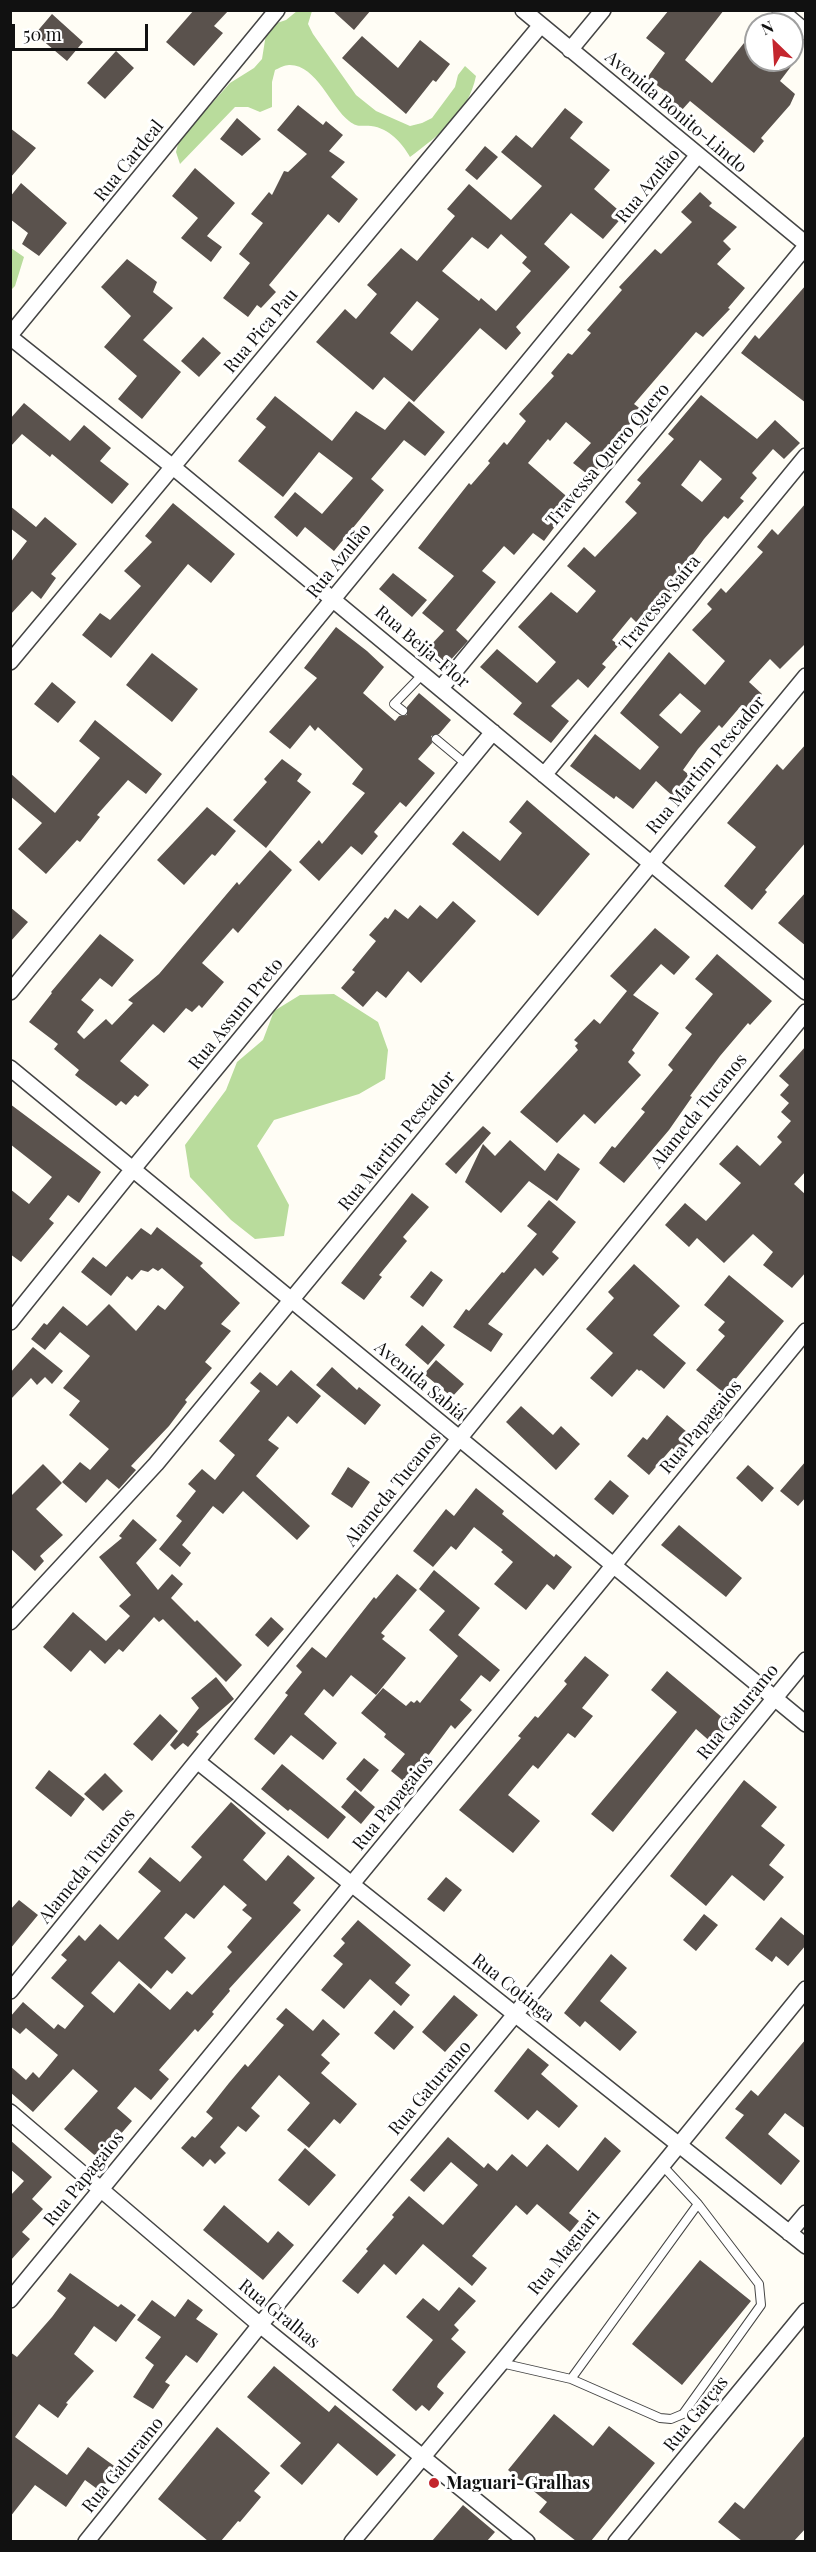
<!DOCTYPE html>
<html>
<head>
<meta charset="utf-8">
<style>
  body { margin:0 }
  #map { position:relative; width:816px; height:2552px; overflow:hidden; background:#fffdf5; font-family:"Playfair Display",serif }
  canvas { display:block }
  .frame { position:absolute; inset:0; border:12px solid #111; pointer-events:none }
  .north { position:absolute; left:744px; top:12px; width:60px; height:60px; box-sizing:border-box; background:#fff; border:2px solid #a0a0a0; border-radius:50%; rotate:335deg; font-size:16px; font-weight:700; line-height:24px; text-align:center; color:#111 }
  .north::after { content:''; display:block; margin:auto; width:21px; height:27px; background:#c4262e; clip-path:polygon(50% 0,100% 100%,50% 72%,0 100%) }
  .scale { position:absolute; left:12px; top:24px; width:136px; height:27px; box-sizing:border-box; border:3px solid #111; border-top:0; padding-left:8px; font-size:18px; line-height:21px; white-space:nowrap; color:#111; -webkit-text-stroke:4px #fff; paint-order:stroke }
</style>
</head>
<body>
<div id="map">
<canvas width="816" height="2552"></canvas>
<div class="frame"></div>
<div class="north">N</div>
<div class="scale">50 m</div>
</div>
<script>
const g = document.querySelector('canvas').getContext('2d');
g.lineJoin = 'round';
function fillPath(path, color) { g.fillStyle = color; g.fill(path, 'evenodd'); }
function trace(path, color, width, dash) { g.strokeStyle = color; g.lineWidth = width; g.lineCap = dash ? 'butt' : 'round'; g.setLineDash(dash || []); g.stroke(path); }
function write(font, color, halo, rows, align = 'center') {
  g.font = font + ' "Playfair Display",serif'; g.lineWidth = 6; g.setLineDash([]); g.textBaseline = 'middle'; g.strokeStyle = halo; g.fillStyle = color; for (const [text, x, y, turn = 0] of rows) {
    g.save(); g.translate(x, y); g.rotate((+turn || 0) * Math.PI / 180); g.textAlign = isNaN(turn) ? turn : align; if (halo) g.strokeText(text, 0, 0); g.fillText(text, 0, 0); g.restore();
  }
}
fillPath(new Path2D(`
  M297 11H312L308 24 313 34 356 95 376 111 410 126 422 123 432 118 455 87 458 75 465 66 476 76C468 114 439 135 410 157 402 143 389 128 371 126 361 125 358 128 349 121 331 107 316 64 289 65 285 65 279 68 275 70L272 82V107L260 112 248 107H235L180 164 176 152 179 140 230 83 254 68 262 59 266 34 274 24 286 20Z
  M11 248 24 257 15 286 11 290Z
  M334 994 378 1022 388 1050 385 1079 359 1094 274 1120 257 1146 289 1205 284 1236 255 1239 231 1220 190 1177 185 1145 226 1090 237 1062 263 1040 274 1011 300 995Z`), '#b9dc9c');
fillPath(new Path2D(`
  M194 10H229L214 26 223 33 194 66 166 42Z
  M332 10H371L354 30Z
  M669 10H724L685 60 712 83 756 28V60H796L780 81 795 94 790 105 761 138 764 141 754 153 690 101 681 111 662 94 665 91 647 78 665 53 646 38Z
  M52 14 83 42 67 61 35 34Z
  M362 36 398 68 420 40 450 64 436 82 433 80 406 114 342 58Z
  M116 51 134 68 105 99 87 83Z
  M298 105 323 125 326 121 343 135 329 151 345 162 331 177 358 199 339 223 328 214 269 285 276 292 261 308 257 305 248 317 223 298 250 263 239 254 263 223 251 214 269 192 272 195 284 171 288 172 307 154 277 130Z
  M565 108 583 122 570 138 610 170 594 189 624 215 603 239 571 213 544 244 570 267 516 327 521 333 506 350 480 328 414 402 384 377 373 390 316 342 345 309 356 319 377 294 367 285 401 248 417 261 455 216 447 209 469 184 511 220 542 186 501 152 516 135 532 148ZM501 234 527 257 522 263 531 271 496 311 481 298 479 301 442 271 472 237 488 249ZM417 301 439 319 412 351 390 333Z
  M237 118 261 139 242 156 220 139Z
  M10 128 36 148 10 178Z
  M485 146 498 157 477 180 465 170Z
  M195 168 235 203 207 236 222 247 211 262 181 238 198 218 172 196Z
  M21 183 67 223 39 256 22 244 28 233 10 219V197Z
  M700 192 712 203 709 206 737 227 723 241 731 249 717 264 745 288 728 308 730 309 703 337 696 332 634 404 642 410 598 461 602 464 591 477 573 463 591 443 566 422 550 441 548 439 528 463 572 501 554 523 556 525 544 541 533 533 514 555 504 546 482 571 496 582 456 630 468 641 447 664 429 647 444 631 422 613 454 576 418 548 469 483 471 485 490 463 488 461 504 442 507 445 526 421 519 414 554 376 551 373 568 353 572 355 591 333 587 330 622 290 619 287 655 249 661 254 692 222 681 212Z
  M127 259 157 282 153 292 173 308 143 340 181 372 142 419 118 399 137 376 104 347 131 316 101 287Z
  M806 285V403L741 353 755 335 759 339Z
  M203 337 221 353 199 377 181 361Z
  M701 395 757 439 775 420 800 443 784 459 773 449 752 473 757 478 740 498 744 501 728 519 724 516 704 539 688 561 691 563 671 585 674 587 640 626 631 617 612 640 619 645 602 664 606 667 588 688 578 679 551 706 569 721 551 743 513 714 522 703 480 667 497 649 537 683 556 662 518 627 551 592 577 613 596 591 567 566 584 547 595 557 637 513 625 502 641 483 637 480 674 439 668 434ZM700 460 722 479 702 502 681 485Z
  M275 396 332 441 356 411 385 430 409 401 445 432 425 456 404 440 371 479 384 490 334 551 305 527 297 537 274 517 295 492 322 514 353 478 319 452 283 497 238 461 266 427 256 419Z
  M24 403 70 441 84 425 111 448 100 461 129 484 112 504 52 454 50 457 22 434 10 447V419Z
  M173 503 235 554 211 583 188 564 111 658 82 635 100 613 110 620 141 586 124 571 152 542 145 536Z
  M806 503V643L780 669 770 659 749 682 762 694 746 712 740 707 722 728 719 725 698 749 683 770 693 778 675 798 656 781 633 809 616 796 614 799 570 766 595 734 640 770 659 747 620 713 669 652 705 685 725 661 692 630 712 609 707 604 721 588 726 593 763 552 757 547 772 529 778 535ZM680 693 701 711 681 734 659 715Z
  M10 506 36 527 45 517 77 544 51 574 56 578 41 599 32 591 10 615V563L27 541 10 528Z
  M393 573 427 600 412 617 379 589Z
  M336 627 367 651 384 667 363 693 395 721 399 716 407 715V707L419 693 451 720 439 734 431 736 432 743 418 759 435 773 406 807 400 802 374 832 378 836 362 855 351 846 319 881 299 862 319 840 322 844 365 793 352 784 363 769 318 727 315 731 310 725 290 749 269 732 317 678 304 668Z
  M152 653 198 689 172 722 126 685Z
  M52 682 76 702 58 723 34 704Z
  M95 720 162 774 146 794 128 780 97 815 100 817 80 842 77 840 46 874 18 849 42 823 10 796V773L55 813 100 758 79 741Z
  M806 744V842L765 890 767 892 752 910 724 886 756 847 727 823 777 764 783 770Z
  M282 759 302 774 297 781 311 792 266 848 233 820 267 782 264 779Z
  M527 800 590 854 538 916 452 844 463 831 500 861 522 833 509 822Z
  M207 807 236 831 215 856 212 854 184 885 157 860Z
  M270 850 292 870 238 933 233 928 202 963 224 982 202 1008 199 1005 192 1012 186 1008 164 1033 153 1024 120 1061 149 1085 138 1097 135 1095 126 1105 121 1101 116 1106 75 1075 79 1070 54 1049 58 1044 29 1022 52 993 51 992 100 934 134 960 112 987 100 978 81 1000 94 1010 77 1032 84 1039 106 1019 112 1025 133 1003 128 1000 159 974 237 882 239 885Z
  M806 892V946L778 923Z
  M453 901 476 921 421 983 408 971 386 998 377 991 363 1007 341 988 355 972 352 970 376 941 369 935 385 917 388 919 395 909 408 919 420 905 437 919Z
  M10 907 28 922 10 942Z
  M655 928 690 957 674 975 661 964 633 995 659 1013 632 1050 635 1053 628 1062 641 1075 595 1124 584 1114 557 1143 520 1112 578 1050 575 1046 578 1043 574 1040 594 1019 600 1024 627 991 610 976Z
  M717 954 772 1001 750 1025 748 1023 720 1056 690 1096 692 1097 669 1130 624 1183 599 1163 612 1146 615 1148 645 1112 641 1109 673 1070 668 1065 692 1034 685 1028 713 994 695 979Z
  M806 1046V1171L794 1184 806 1195V1272L792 1288 763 1265 773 1252 753 1234 724 1263 697 1238 689 1247 665 1225 685 1203 706 1221 741 1183 719 1164 737 1145 760 1166 782 1142 777 1137 791 1121 781 1112 789 1103 780 1095 789 1085 779 1076Z
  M10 1104 101 1172 79 1203 68 1195 49 1219 54 1223 21 1262 10 1254V1189L29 1204 52 1177 10 1144Z
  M483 1126 491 1133 456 1174 445 1164Z
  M510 1140 545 1171 558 1153 580 1169 557 1201 529 1181 501 1213 465 1182 483 1144 495 1156Z
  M412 1193 429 1207 403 1237 407 1241 379 1275 382 1277 364 1300 341 1283Z
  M549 1200 576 1222 552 1252 559 1258 543 1276 535 1268 488 1324 503 1334 491 1352 453 1327 466 1309 469 1311 502 1272 504 1273 537 1234 527 1226Z
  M157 1227 203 1263 200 1266 240 1303 221 1324 231 1331 205 1362 212 1368 185 1400 187 1402 169 1426 131 1466 136 1470 119 1489 107 1479 86 1503 62 1482 80 1462 90 1470 109 1449 69 1415 80 1401 63 1388 90 1356 60 1332 45 1350 31 1339 44 1323 47 1325 63 1306 87 1326 109 1304 136 1331 158 1305 165 1310 184 1287 162 1268 158 1271 153 1268 148 1272 141 1270 132 1280 127 1276 111 1296 81 1272 93 1257 106 1267 141 1228 151 1235Z
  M634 1264 680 1306 653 1335 686 1363 664 1389 641 1370 639 1371 637 1369 612 1397 590 1378 613 1353 586 1329 614 1298 608 1292Z
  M431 1271 443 1280 423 1307 410 1297Z
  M729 1275 784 1321 724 1393 696 1370 725 1336 718 1330 725 1322 704 1305Z
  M422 1325 445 1345 428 1365 405 1345Z
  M33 1347 63 1371 52 1384 45 1377 37 1385 31 1378 10 1400V1373Z
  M436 1360 464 1384 452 1397 424 1374Z
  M332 1367 357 1390 359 1387 381 1405 365 1425 316 1385Z
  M291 1370 321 1396 297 1424 288 1416 268 1440 279 1448 256 1476 310 1526 297 1540 243 1491 223 1514 213 1506 182 1545 191 1553 180 1567 159 1549 182 1521 176 1516 196 1491 188 1484 202 1469 215 1480 235 1455 219 1441 260 1391 250 1383 260 1372 277 1386Z
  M521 1406 553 1435 561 1426 580 1444 556 1470 506 1422Z
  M667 1415 694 1438 680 1455 672 1448 649 1475 627 1456 643 1437 647 1440Z
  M806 1461V1497L798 1506 780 1491Z
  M43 1464 62 1483 36 1509 63 1535 40 1556 44 1561 35 1571 10 1548V1497Z
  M748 1465 774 1488 762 1502 736 1478Z
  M348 1467 370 1482 352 1508 331 1494Z
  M610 1480 629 1496 613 1515 594 1499Z
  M476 1488 504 1511 502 1514 554 1557 556 1554 572 1567 554 1590 547 1584 526 1610 494 1584 513 1562 501 1552 503 1550 474 1527 456 1550 451 1546 433 1567 413 1551 446 1509 454 1516Z
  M133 1519 157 1540 136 1563 158 1590 172 1574 183 1584 171 1598 195 1622 197 1620 242 1665 226 1682 163 1619 159 1622 154 1617 123 1652 119 1649 105 1664 90 1650 71 1672 43 1647 73 1612 106 1641 130 1616 119 1606 131 1595 99 1557 122 1538 119 1536Z
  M679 1525 742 1578 726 1597 661 1545Z
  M434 1570 480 1608 458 1635 500 1670 490 1682 481 1675 460 1700 472 1710 455 1729 451 1725 407 1784 391 1771 405 1754 384 1737 386 1734 361 1713 383 1688 406 1706 411 1701 414 1703 417 1700 420 1703 458 1656 429 1630 445 1611 419 1589Z
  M397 1574 417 1590 381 1633 385 1636 382 1639 406 1658 376 1695 351 1675 333 1697 324 1689 304 1714 337 1743 323 1760 291 1735 274 1755 254 1739 288 1695 285 1693 302 1672 296 1666 312 1647 326 1658 374 1597 376 1599Z
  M271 1617 284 1629 268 1647 255 1635Z
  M585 1656 609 1675 582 1708 593 1716 575 1738 568 1733 538 1769 533 1765 508 1795 540 1821 513 1853 459 1810 521 1738 518 1736 535 1716 538 1718 567 1684 564 1681Z
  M667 1671 730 1724 713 1744 696 1729 613 1832 591 1814 677 1712 651 1690Z
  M216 1677 234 1699 196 1732 199 1734 188 1747 183 1743 175 1750 170 1745 199 1708 191 1698Z
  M160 1714 178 1731 152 1761 133 1744Z
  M364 1758 379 1770 361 1792 346 1779Z
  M282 1764 346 1817 328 1839 290 1809 288 1811 261 1789Z
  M49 1770 85 1799 71 1817 35 1788Z
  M105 1773 123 1791 103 1811 84 1794Z
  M744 1780 777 1807 761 1826 785 1845 769 1865 784 1877 764 1901 732 1875 706 1906 670 1876Z
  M355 1790 375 1807 361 1824 341 1807Z
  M231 1802 266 1833 243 1860 266 1881 288 1855 315 1878 293 1903 301 1910 229 1989 230 1991 212 2012 214 2014 198 2032 195 2029 159 2070 169 2079 151 2100 135 2087 117 2108 132 2121 99 2159 64 2129 98 2091 73 2069 33 2112 10 2092V2066L26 2080 33 2072 39 2078 58 2055 26 2028 20 2034 10 2026V2017L23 2002 54 2029 58 2024 65 2029 84 2006 51 1978 67 1960 61 1955 79 1935 85 1941 100 1924 118 1940 161 1891 138 1872 150 1857 180 1882 202 1857 191 1847ZM224 1885 247 1905 242 1910 252 1918 227 1947 232 1952 192 1995 187 1991 170 2010 139 1983 114 2013 91 1993 119 1961 151 1989 167 1970 172 1974 186 1958 164 1938 186 1913 194 1919Z
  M446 1877 462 1890 444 1912 427 1899Z
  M19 1900 38 1915 10 1949V1910Z
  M704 1914 718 1925 696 1951 683 1940Z
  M781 1917 806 1937V1945L788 1966 776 1956 772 1962 755 1949Z
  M358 1920 411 1965 395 1983 410 1995 401 2006 370 1979 344 2009 321 1990 343 1964 333 1956 345 1943 341 1939Z
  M611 1954 627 1968 600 2001 637 2032 620 2051 585 2021 580 2027 564 2013Z
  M454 1995 478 2015 445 2052 422 2032Z
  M286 2008 313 2031 323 2019 340 2034 321 2055 330 2063 321 2073 357 2104 340 2124 334 2119 309 2148 287 2130 310 2103 279 2075 251 2108 260 2116 246 2132 238 2126 220 2147 226 2153 215 2164 210 2159 203 2167 181 2148 192 2136 195 2138 213 2118 206 2112 229 2083 245 2064 248 2067 284 2025 276 2019Z
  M394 2010 414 2027 394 2050 374 2033Z
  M806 2039V2129L785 2113 768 2134 800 2161 781 2185 725 2138 744 2115 735 2109 751 2090 758 2096Z
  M528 2048 549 2065 541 2074 578 2106 559 2128 537 2110 528 2120 494 2091Z
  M448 2137 484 2168 488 2163 497 2171 512 2154 527 2167 547 2144 578 2171 605 2137 621 2151 569 2213 579 2221 570 2232 537 2204 527 2215 516 2205 472 2256 487 2268 472 2286 423 2244 396 2275 384 2264 358 2294 342 2281 368 2251 366 2249 394 2217 392 2215 409 2196 443 2225 478 2185 451 2162 424 2192 410 2180Z
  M10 2140 52 2177 32 2199 43 2209 22 2232 30 2239 10 2261V2196L24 2181 10 2169Z
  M305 2148 336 2175 309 2206 278 2180Z
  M224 2205 268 2243 278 2231 294 2245 263 2280 203 2230Z
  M700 2260 751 2301 682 2385 632 2344Z
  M70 2273 118 2307 121 2304 136 2315 116 2342 94 2326 74 2354 94 2371 66 2403 68 2404 58 2418 39 2404 15 2437 67 2475 88 2447 117 2468 100 2491 85 2480 66 2507 35 2485 10 2517V2352L17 2357 52 2317 66 2298 57 2291Z
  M459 2287 476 2301 454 2325 459 2330 451 2339 466 2352 438 2384 437 2387 444 2393 429 2411 422 2405 416 2411 392 2390 433 2340 406 2317 423 2298 439 2311Z
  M188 2299 203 2310 196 2319 218 2334 197 2363 186 2355 165 2382 170 2385 153 2409 133 2397 154 2365 145 2358 161 2337 137 2320 152 2300 175 2317Z
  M274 2366 329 2412 335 2405 396 2455 377 2476 338 2443 302 2485 280 2466 301 2443 247 2397Z
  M554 2414 593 2446 609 2426 655 2463 591 2541H576L539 2512 547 2502 508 2470Z
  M217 2427 270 2473 254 2491 261 2497 240 2522 238 2521 221 2541H208L158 2499Z
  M806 2434V2528L794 2541H742L718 2522 735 2502 744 2509Z
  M463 2505 495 2532 487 2541H432Z`), '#5a524d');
const lane = new Path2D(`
  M403 711 394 704 423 674
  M436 739 466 764
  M661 2164 698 2204 759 2284 761 2305 683 2414 671 2419 660 2418 571 2379 698 2204
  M501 2363 571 2379`);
const street = new Path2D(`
  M523 10 806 244
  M780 10 806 32
  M570 50 603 10
  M10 335 277 10
  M10 337 173 467 806 992
  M10 662 541 25
  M441 688 806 246
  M544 775 806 456
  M10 992 698 155
  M10 1068 806 1724
  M10 1322 133 1169 493 732
  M10 1622 156 1464 806 676
  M197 1761 806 2246
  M10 1991 806 1012
  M10 2112 260 2325 527 2542
  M789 2233 806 2213
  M10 2300 806 1331
  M86 2542 260 2325 806 1660
  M352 2542 501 2363 806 1989
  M616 2542 806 2311`);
trace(lane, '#444', 10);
trace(street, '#444', 18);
trace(lane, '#fff', 8);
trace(street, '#fff', 15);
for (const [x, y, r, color] of [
  [434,2483,6,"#c4262e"]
]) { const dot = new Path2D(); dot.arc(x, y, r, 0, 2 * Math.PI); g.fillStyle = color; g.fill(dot); trace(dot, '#fff', 2); }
write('18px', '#111', '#fff', [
  ["Avenida Bonito-Lindo",676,112,40],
  ["Rua Cardeal",129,161,-51],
  ["Rua Azulão",648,186,-51],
  ["Rua Pica Pau",261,331,-50],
  ["Travessa Quero Quero",608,455,-50],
  ["Rua Azulão",339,561,-51],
  ["Travessa Saíra",660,603,-51],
  ["Rua Beija-Flor",422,647,40],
  ["Rua Martim Pescador",706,765,-50],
  ["Rua Assum Preto",236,1014,-51],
  ["Alameda Tucanos",699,1111,-51],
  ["Rua Martim Pescador",397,1141,-51],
  ["Avenida Sabiá",420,1381,40],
  ["Rua Papagaios",701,1427,-50],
  ["Alameda Tucanos",393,1489,-51],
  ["Rua Gaturamo",738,1712,-51],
  ["Rua Papagaios",393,1803,-51],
  ["Alameda Tucanos",87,1866,-51],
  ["Rua Cotinga",513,1988,38],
  ["Rua Gaturamo",430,2088,-50],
  ["Rua Papagaios",84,2179,-51],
  ["Rua Maguari",564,2253,-51],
  ["Rua Gralhas",279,2314,39],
  ["Rua Garças",696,2414,-51],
  ["Rua Gaturamo",123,2465,-51]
]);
write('bold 18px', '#111', '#fff', [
  ["Maguari-Gralhas",446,2483]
], 'left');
</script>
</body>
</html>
